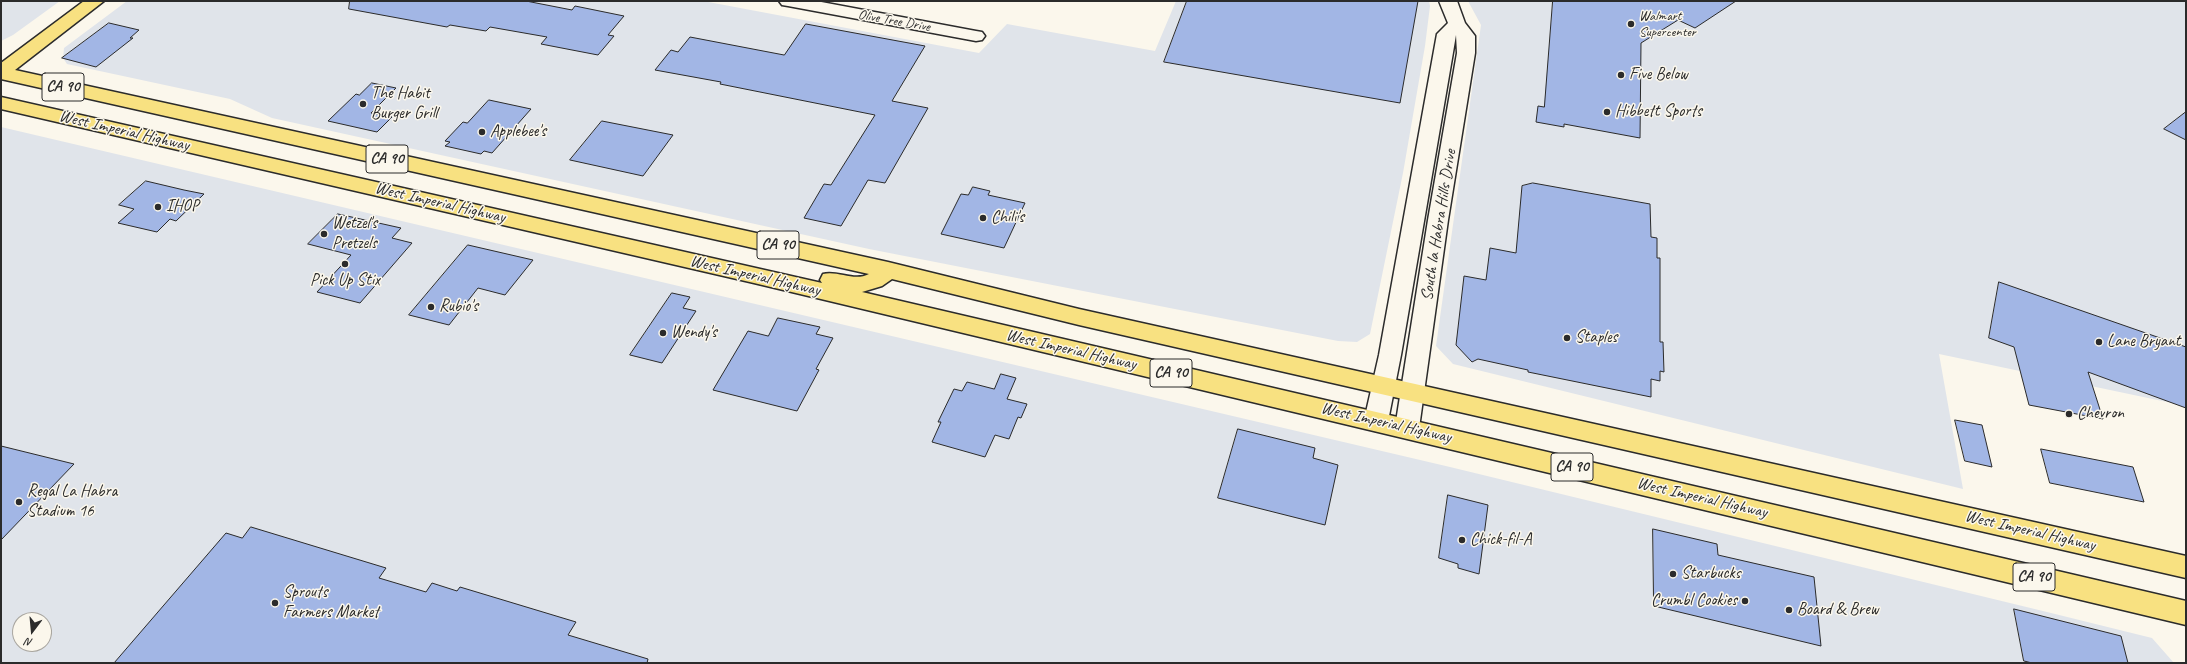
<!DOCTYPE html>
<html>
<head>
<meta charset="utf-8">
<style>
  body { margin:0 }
  #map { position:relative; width:2187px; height:664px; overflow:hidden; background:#fbf7ec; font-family:Caveat,sans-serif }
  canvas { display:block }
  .frame { position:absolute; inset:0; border:2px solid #2b2b2b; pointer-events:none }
  .north { position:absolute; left:12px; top:612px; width:40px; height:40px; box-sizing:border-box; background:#fbf7ec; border:1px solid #a8a59f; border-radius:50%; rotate:196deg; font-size:11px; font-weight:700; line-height:16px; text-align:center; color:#2b2b2b }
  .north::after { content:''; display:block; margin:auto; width:14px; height:18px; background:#2b2b2b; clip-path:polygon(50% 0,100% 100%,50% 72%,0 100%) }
</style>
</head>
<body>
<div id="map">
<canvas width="2187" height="664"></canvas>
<div class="frame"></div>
<div class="north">N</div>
</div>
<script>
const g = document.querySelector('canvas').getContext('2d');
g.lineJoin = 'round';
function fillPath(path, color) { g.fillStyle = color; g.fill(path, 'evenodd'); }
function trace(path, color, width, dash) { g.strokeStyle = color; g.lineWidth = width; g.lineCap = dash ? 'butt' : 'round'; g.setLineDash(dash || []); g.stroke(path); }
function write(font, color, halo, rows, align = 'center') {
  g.font = font + ' Caveat,sans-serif'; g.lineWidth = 3; g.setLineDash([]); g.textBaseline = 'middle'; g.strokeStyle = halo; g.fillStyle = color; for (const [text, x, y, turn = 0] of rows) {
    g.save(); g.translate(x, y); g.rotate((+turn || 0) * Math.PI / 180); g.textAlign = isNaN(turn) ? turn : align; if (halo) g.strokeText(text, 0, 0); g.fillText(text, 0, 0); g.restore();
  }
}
fillPath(new Path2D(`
  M1 1H60L13 35 1 41Z
  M127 1H703L979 53 1007 24 1155 51 1176 1H1429L1430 6 1425 46 1403 173 1370 334 1357 342 1338 341 869 249 272 118 230 99 67 64 63 58 64 48Z
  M1468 1H2186V406L1939 354 1963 489 1453 364 1436 346 1481 25Z
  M1 127 1450 467 2047 612 2152 638 2174 663H1ZM20 620H44V644H20Z`), '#e0e4ea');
const building = new Path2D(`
  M350 1H526L572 10 575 6 624 16 608 35 614 36 598 55 541 44 547 37 490 27 486 31 450 25 447 27 349 9Z
  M1187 1H1418L1400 103 1164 62Z
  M1553 1H1736L1695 28 1678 20 1641 43 1640 138 1564 124V127L1536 122 1538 106 1544 107Z
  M109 23 139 30 130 38H133L96 67 62 58Z
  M806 24 925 46 892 101 928 108 885 183 868 180 841 226 804 218 824 184 831 185 875 115 720 84 721 82 655 70 671 50 678 52 690 37 784 55Z
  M372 83 396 88 371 113 392 117 377 132 328 121 356 94 359 95Z
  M489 100 531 109 492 153 484 151 481 154 445 146 450 142 445 141 463 122 467 123Z
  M2186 112V140L2164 129Z
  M602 121 673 135 643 176 570 160Z
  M146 181 184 190 204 194 176 221 170 219 157 232 118 223 134 209 119 205Z
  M1533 183 1650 204 1651 237 1657 238V258H1660V342H1663L1664 372 1660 371V381L1651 379V397L1528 372V370L1478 359 1472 362 1456 345 1464 276 1486 280 1490 248 1516 253 1522 186Z
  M973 187 990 191 988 195 1025 203 1004 248 941 234 961 194 968 195Z
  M338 214 401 228 392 238 412 243 360 303 317 292 351 255 308 244Z
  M468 245 533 260 505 295 478 288 449 325 409 315Z
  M1999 282 2186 347V408L2088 372 2103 419 2029 405 2014 347 1989 338Z
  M672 293 690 297 683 308 696 311 662 363 630 355Z
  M778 318 820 327 816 334 833 338 816 369 819 370 797 411 713 390 748 331 768 336Z
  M1001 374 1016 378 1007 399 1027 404 1021 418 1018 417 1009 439 995 435 985 457 932 442 941 422H938L954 389 962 391 967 382 994 389Z
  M1955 420 1982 425 1992 467 1965 461Z
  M1238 429 1315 448 1313 458 1338 465 1325 525 1218 498Z
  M1 446 74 464 1 540Z
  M2041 449 2133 467 2144 502 2050 483Z
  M1448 495 1488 505 1479 574 1458 568V564L1439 558Z
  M251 527 386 568 379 578 426 592 432 583 457 591 460 587 576 622 568 635 648 659 647 663H114L226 533 242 538Z
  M1653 529 1717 544 1718 555 1814 577 1821 646 1654 606Z
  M2014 609 2121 636 2128 663H2032L2024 661Z`);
fillPath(building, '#a2b6e5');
trace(building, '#2b2b2b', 1);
const minor = new Path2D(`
  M779 1H816L976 31 982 32 985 36 982 40 976 41 788 6 782 5Z
  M1439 1H1457L1465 23 1475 36V53L1448 220 1419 428 1415 435 1407 438 1399 435 1395 428 1428 220 1457 53 1456 35 1401 355 1388 421 1384 428 1376 431 1368 428 1364 421 1379 355 1437 34 1448 23Z`);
const major = new Path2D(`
  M84 1H104L15 70 888 262 1079 309 2186 556V578L1079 325 892 279 882 286 862 292 2186 601V625L754 283 1 109V97L822 283 820 280 823 274C838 270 854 282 869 274L1 79V63Z`);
trace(minor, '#2b2b2b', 3);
trace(major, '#2b2b2b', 3);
fillPath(minor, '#fbf7ec');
fillPath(major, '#f8e181');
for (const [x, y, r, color] of [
  [1631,24,4,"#2b2b2b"],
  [1621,75,4,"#2b2b2b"],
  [363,104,4,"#2b2b2b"],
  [1607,112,4,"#2b2b2b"],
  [482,132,4,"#2b2b2b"],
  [158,207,4,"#2b2b2b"],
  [983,218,4,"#2b2b2b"],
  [324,234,4,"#2b2b2b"],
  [345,264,4,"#2b2b2b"],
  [431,307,4,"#2b2b2b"],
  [663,333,4,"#2b2b2b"],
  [1567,338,4,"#2b2b2b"],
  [2099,342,4,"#2b2b2b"],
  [2069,414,4,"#2b2b2b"],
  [19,502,4,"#2b2b2b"],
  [1462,540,4,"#2b2b2b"],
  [1673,574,4,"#2b2b2b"],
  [1745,601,4,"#2b2b2b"],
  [275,603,4,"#2b2b2b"],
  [1789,610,4,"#2b2b2b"]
]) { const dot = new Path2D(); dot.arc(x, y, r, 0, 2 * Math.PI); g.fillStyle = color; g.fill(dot); trace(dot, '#fbf7ec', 1.5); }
write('14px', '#2b2b2b', '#fbf7ec', [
  ["Walmart",1639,16],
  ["Supercenter",1639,32]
], 'left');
write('14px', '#2b2b2b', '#fbf7ec', [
  ["Olive Tree Drive",894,21,10]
]);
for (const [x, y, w] of [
  [63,87,42],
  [387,159,42],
  [778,245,42],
  [1171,373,42],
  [1572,467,42],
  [2034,577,42]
]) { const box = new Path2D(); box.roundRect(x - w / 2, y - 14, w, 28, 3); g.fillStyle = '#fbf7ec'; g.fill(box); trace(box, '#2b2b2b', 1); }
write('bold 16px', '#2b2b2b', null, [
  ["CA 90",63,87],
  ["CA 90",387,159],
  ["CA 90",778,245],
  ["CA 90",1171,373],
  ["CA 90",1572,467],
  ["CA 90",2034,577]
]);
write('17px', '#2b2b2b', '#fbf7ec', [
  ["Five Below",1629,75],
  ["The Habit",371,94],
  ["Burger Grill",371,114],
  ["Hibbett Sports",1615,112],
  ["Applebee's",490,132],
  ["IHOP",166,207],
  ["Chili's",991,218],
  ["Wetzel's",332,224],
  ["Pretzels",332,244],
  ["Pick Up Stix",345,281,"center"],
  ["Rubio's",439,307],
  ["Wendy's",671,333],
  ["Staples",1575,338],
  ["Lane Bryant",2107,342],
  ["Chevron",2077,414],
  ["Regal La Habra",27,492],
  ["Stadium 16",27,512],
  ["Chick-fil-A",1470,540],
  ["Starbucks",1681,574],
  ["Sprouts",283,593],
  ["Farmers Market",283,613],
  ["Crumbl Cookies",1737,601,"right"],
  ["Board & Brew",1797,610]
], 'left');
write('17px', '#2b2b2b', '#fbf7ec', [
  ["West Imperial Highway",124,131,13],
  ["West Imperial Highway",440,203,13],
  ["South la Habra Hills Drive",1439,225,-81],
  ["West Imperial Highway",755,276,13],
  ["West Imperial Highway",1071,350,13],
  ["West Imperial Highway",1386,423,13],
  ["West Imperial Highway",1702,498,13],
  ["West Imperial Highway",2030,531,13]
]);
</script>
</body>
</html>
